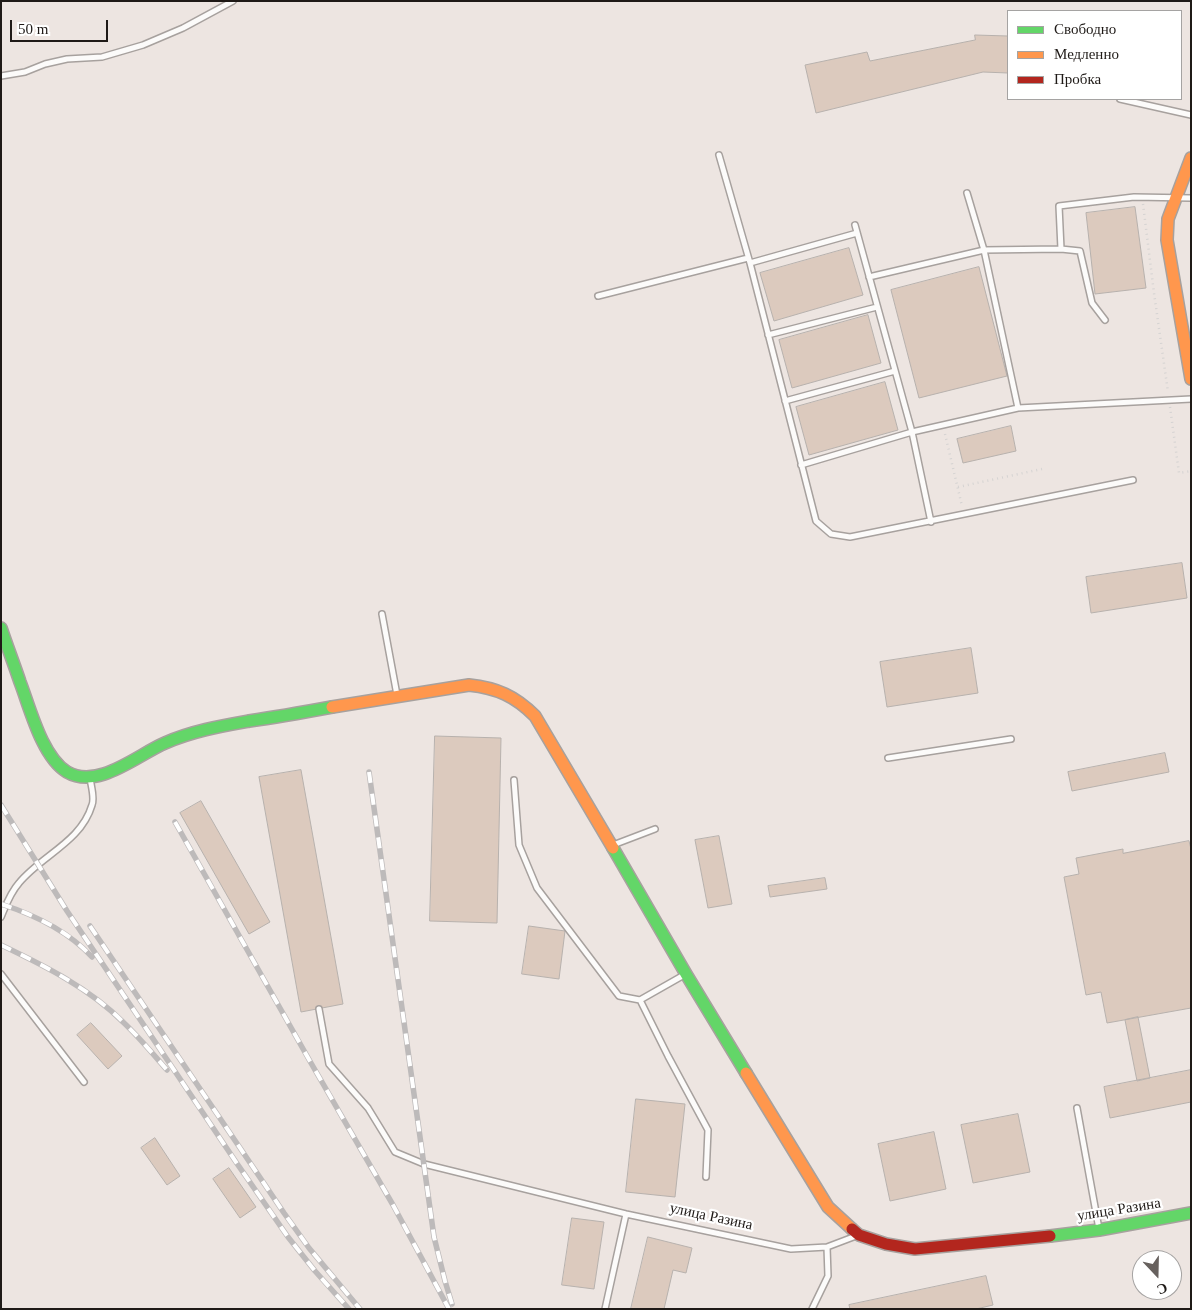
<!DOCTYPE html>
<html>
<head>
<meta charset="utf-8">
<style>
  body { margin:0 }
  #map { position:relative; width:1192px; height:1310px; overflow:hidden; background:#ede5e1; font-family:"Times New Roman",serif }
  canvas { display:block }
  .frame { position:absolute; inset:0; border:2px solid #1f1a17; pointer-events:none }
  .legend { position:absolute; left:1007px; top:10px; width:175px; height:90px; box-sizing:border-box; background:#fff; border:1px solid #a5a3a2; margin:0; padding:6px 9px; list-style:none; font-size:15px; color:#1f1a17 }
  .legend li { display:flex; align-items:center; gap:10px; height:25px }
  .legend b { width:25px; border:1px solid #a5a3a2 }
  .north { position:absolute; left:1132px; top:1250px; width:50px; height:50px; box-sizing:border-box; background:#fff; border:1px solid #a5a3a2; border-radius:50%; rotate:159deg; font-size:14px; font-weight:700; line-height:20px; text-align:center; color:#1f1a17 }
  .north::after { content:''; display:block; margin:auto; width:18px; height:22px; background:#67615e; clip-path:polygon(50% 0,100% 100%,50% 72%,0 100%) }
  .scale { position:absolute; left:10px; top:20px; width:98px; height:22px; box-sizing:border-box; border:2px solid #1f1a17; border-top:0; padding-left:6px; font-size:15px; line-height:18px; white-space:nowrap; color:#1f1a17; -webkit-text-stroke:4px #fff; paint-order:stroke }
</style>
</head>
<body>
<div id="map">
<canvas width="1192" height="1310"></canvas>
<div class="frame"></div>
<ul class="legend">
<li><b style="height:6px;background:#63d668"></b>Свободно</li>
<li><b style="height:6px;background:#ff974d"></b>Медленно</li>
<li><b style="height:6px;background:#b3261e"></b>Пробка</li>
</ul>
<div class="north">С</div>
<div class="scale">50 m</div>
</div>
<script>
const g = document.querySelector('canvas').getContext('2d');
g.lineJoin = 'round';
function fillPath(path, color) { g.fillStyle = color; g.fill(path, 'evenodd'); }
function trace(path, color, width, dash) { g.strokeStyle = color; g.lineWidth = width; g.lineCap = dash ? 'butt' : 'round'; g.setLineDash(dash || []); g.stroke(path); }
function write(font, color, halo, rows, align = 'center') {
  g.font = font + ' "Times New Roman",serif'; g.lineWidth = 4.5; g.setLineDash([]); g.textBaseline = 'middle'; g.strokeStyle = halo; g.fillStyle = color; for (const [text, x, y, turn = 0] of rows) {
    g.save(); g.translate(x, y); g.rotate((+turn || 0) * Math.PI / 180); g.textAlign = isNaN(turn) ? turn : align; if (halo) g.strokeText(text, 0, 0); g.fillText(text, 0, 0); g.restore();
  }
}
const building = new Path2D(`
  M975 35 1008 36V73L983 72 816 113 805 65 867 52 870 61 975 40Z
  M1135 207 1146 288 1095 294 1086 213Z
  M849 248 863 295 774 321 760 273Z
  M979 267 1007 376 919 398 891 290Z
  M868 315 881 363 792 388 779 340Z
  M885 382 898 430 809 455 796 407Z
  M1011 426 1016 451 963 463 957 439Z
  M1182 563 1187 598 1091 613 1086 577Z
  M971 648 978 693 887 707 880 662Z
  M435 736 501 738 497 923 430 921Z
  M1165 753 1169 772 1072 791 1068 772Z
  M301 770 343 1004 301 1012 259 777Z
  M201 801 270 922 249 934 180 813Z
  M719 836 732 904 708 908 695 840Z
  M1189 841 1191 849V1008L1107 1023 1101 992 1086 995 1064 877 1079 874 1076 858 1123 849V853Z
  M825 878 827 889 770 897 768 886Z
  M529 926 565 931 559 979 522 974Z
  M1138 1017 1150 1078 1137 1081 1125 1020Z
  M91 1023 122 1056 108 1069 77 1035Z
  M1191 1070V1102L1110 1118 1104 1087Z
  M636 1099 685 1104 675 1197 626 1192Z
  M1018 1114 1030 1172 973 1183 961 1125Z
  M934 1132 946 1189 890 1201 878 1144Z
  M155 1138 180 1176 167 1185 141 1148Z
  M229 1168 256 1207 240 1218 213 1179Z
  M572 1218 604 1222 594 1289 562 1285Z
  M648 1237 692 1248 686 1273 673 1270 664 1309H631Z
  M986 1276 993 1305 976 1309H850L849 1305Z`);
fillPath(building, '#dccabe');
trace(building, '#b7b1ad', 1);
const lane = new Path2D(`
  M1 76 25 72 45 64 67 59 102 57 143 45 183 28 233 1
  M1120 99 1191 115
  M719 155 750 263 816 521 831 534 850 537 1133 480
  M855 225 912 432 1018 408 1191 399
  M750 263 857 233
  M869 277 984 250 967 193
  M598 296 748 258
  M1105 320 1092 303 1080 251 1061 249 1059 206 1134 197 1191 198
  M768 335 877 307
  M785 401 895 371
  M1018 408 984 250 1061 249
  M801 465 912 432 931 522
  M382 614 397 695
  M888 758 1011 739
  M514 780 519 845 537 888 619 996 640 1000 684 975
  M613 845 655 829
  M1 917C6 905 10 893 19 883 42 855 81 842 92 805 95 798 91 786 90 778
  M1 974 84 1082
  M640 1000 668 1056 708 1130 706 1177
  M319 1009 329 1064 368 1108 395 1152 424 1164 626 1214 791 1249 827 1247 856 1236
  M1077 1108 1099 1229
  M605 1309 626 1214
  M812 1309 828 1276 827 1247`);
const fast = new Path2D(`
  M1 628C7 646 14 664 20 682 30 708 42 757 67 772 98 790 137 755 165 743 192 731 221 726 249 721 277 717 305 712 332 707
  M613 848 686 974 746 1073
  M1050 1236 1099 1230 1191 1213`);
const slow = new Path2D(`
  M1191 158 1168 219 1167 240 1191 379
  M332 707 469 685C497 688 515 696 535 716L613 848
  M746 1073 828 1207 852 1229`);
const jam = new Path2D(`
  M852 1229 859 1235 886 1244 915 1249 1050 1236`);
trace(lane, '#a7a19e', 8);
trace(fast, '#a7a19e', 14);
trace(slow, '#a7a19e', 14);
trace(jam, '#a7a19e', 14);
trace(new Path2D(`
  M1143 204 1154 293 1168 392
  M1170 407 1179 473 1191 471
  M945 434 962 506
  M958 487 1042 469`), '#d5d3d2', 2.5, [1, 4]);
trace(lane, '#fcfbfa', 5);
trace(fast, '#63d668', 11);
trace(slow, '#ff974d', 11);
trace(jam, '#b3261e', 11);
const rail = new Path2D(`
  M369 772 434 1237 445 1281 452 1304
  M1 805 67 911 238 1165 288 1237 315 1271 349 1309
  M175 822 311 1063 393 1205 449 1309
  M1 904C35 915 68 931 92 957
  M90 926 284 1213 309 1248 360 1309
  M1 945C45 966 89 988 123 1022 139 1037 153 1054 167 1070`);
trace(rail, '#bdbaba', 5.5);
trace(rail, '#fff', 4, [11]);
write('15px', '#1f1a17', '#fff', [
  ["улица Разина",1119,1210,-9],
  ["улица Разина",711,1217,12]
]);
</script>
</body>
</html>
